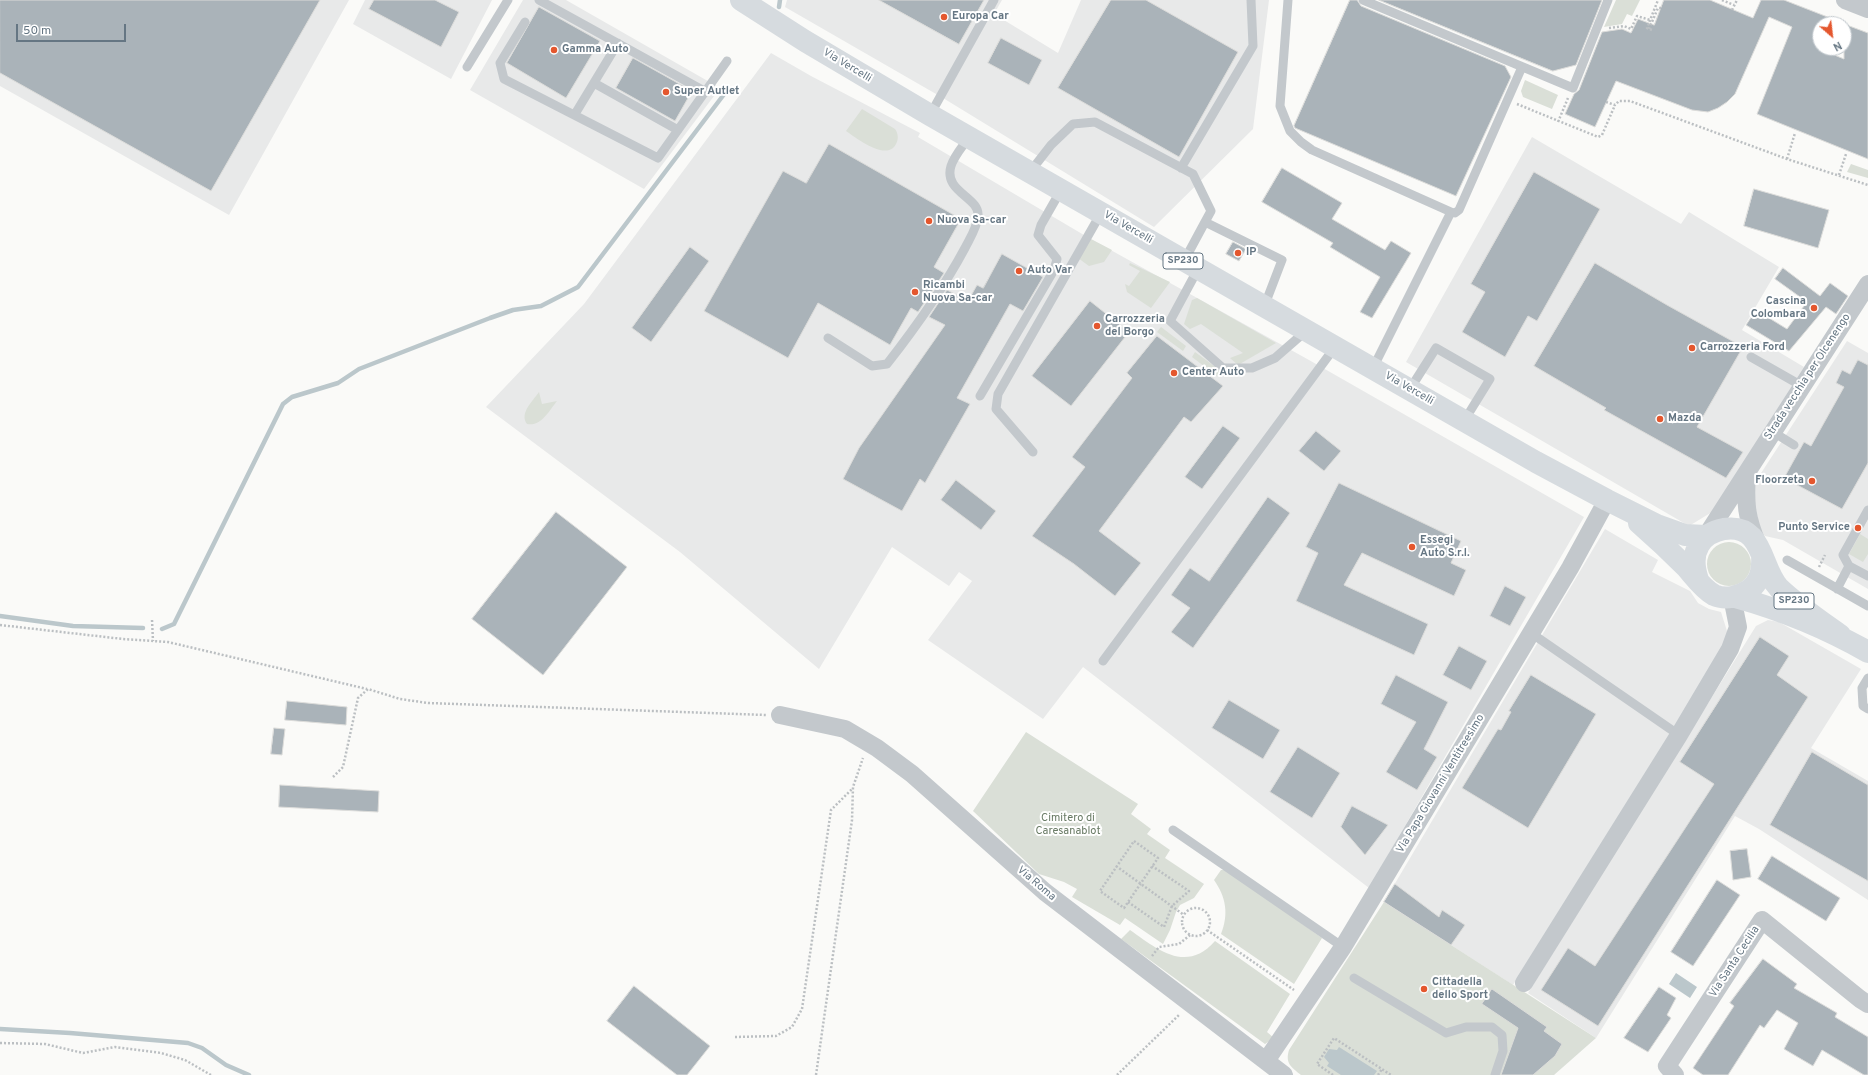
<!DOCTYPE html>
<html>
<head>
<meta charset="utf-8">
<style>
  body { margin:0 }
  #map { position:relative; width:1868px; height:1075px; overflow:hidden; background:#fafaf8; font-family:Overpass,sans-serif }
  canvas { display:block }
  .north { position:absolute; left:1812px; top:16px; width:40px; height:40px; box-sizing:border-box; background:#fff; border:1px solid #c1c8cd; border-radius:50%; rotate:152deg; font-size:11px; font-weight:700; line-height:16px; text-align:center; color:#657683 }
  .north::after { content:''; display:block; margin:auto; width:14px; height:18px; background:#e4572e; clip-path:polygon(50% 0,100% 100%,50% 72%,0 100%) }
  .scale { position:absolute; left:16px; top:24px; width:110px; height:18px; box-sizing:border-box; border:2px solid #657683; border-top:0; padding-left:5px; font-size:12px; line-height:14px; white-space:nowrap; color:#657683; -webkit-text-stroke:3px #fff; paint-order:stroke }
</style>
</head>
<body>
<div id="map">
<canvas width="1868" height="1075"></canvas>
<div class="north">N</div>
<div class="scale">50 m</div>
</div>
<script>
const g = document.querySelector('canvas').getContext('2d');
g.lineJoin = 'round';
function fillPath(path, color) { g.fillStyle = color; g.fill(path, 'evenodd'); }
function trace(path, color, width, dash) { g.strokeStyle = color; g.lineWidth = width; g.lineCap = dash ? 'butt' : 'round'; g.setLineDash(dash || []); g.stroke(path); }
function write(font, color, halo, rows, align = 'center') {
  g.font = font + ' Overpass,sans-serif'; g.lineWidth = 4; g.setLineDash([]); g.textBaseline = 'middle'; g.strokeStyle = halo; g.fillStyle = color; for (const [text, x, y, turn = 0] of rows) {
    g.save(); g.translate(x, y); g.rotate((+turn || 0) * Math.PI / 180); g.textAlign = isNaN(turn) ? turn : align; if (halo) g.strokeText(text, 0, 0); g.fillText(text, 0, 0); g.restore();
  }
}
fillPath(new Path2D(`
  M0 0H349L229 215 0 86Z
  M365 0H492L451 79 353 24Z
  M523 0H566L720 88 644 189 470 90Z
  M787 0H1002L994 14 1058 53 1081 0H1269L1253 129 1154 227 943 98 785 7Z
  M771 53 811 76 920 133 918 137 1089 238 1309 360 1584 517 1369 888 1083 667 1043 719 928 640 972 581 959 572 949 586 892 547 819 669 680 552 486 407 584 304Z
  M1532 137 1681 224 1689 212 1779 267 1742 330 1804 367 1712 512 1689 526 1406 362Z
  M1847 341 1868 353V589L1783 540 1765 536 1760 532 1752 487Z
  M1605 529 1658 560 1652 572 1690 591 1698 603 1709 609 1721 612 1727 631 1726 649 1513 985 1384 902Z
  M1768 620 1779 622 1861 669 1811 748 1868 781V900L1759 829 1735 816 1596 1038 1528 993 1756 626Z`), '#e8e9e9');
fillPath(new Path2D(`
  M1616 0H1640L1632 16 1627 14 1622 24 1604 27Z
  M1525 80 1558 95 1552 109 1523 97 1521 91Z
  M862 109 895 129C898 133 899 139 896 144 887 162 856 138 846 131Z
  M1851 164 1868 170V178L1847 172Z
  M1089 238 1112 250 1104 262 1089 266 1078 258Z
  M1130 263 1170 282 1151 308 1127 292 1125 284 1129 286 1140 271 1129 265Z
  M1197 298 1276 343 1238 365 1230 358 1243 353 1201 324 1190 329 1184 324 1192 300Z
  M1161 327 1186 346 1183 351 1157 332Z
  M1195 352 1221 371 1217 376 1192 357Z
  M539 392 542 404 557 401C549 411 541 427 527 424 519 413 533 401 539 392Z
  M1860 534 1868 539V554L1863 562 1849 554Z
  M1707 564a22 22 0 1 1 44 0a22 22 0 1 1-44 0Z
  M1026 732 1138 804 1131 814 1151 829 1147 834 1170 850 1165 858 1204 884 1194 898 1180 905 1176 912 1170 930 1163 944 1125 918 1120 925 1072 897 1077 889 1064 882 1039 874 973 811Z
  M1221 870H1227L1322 938 1294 984 1221 934C1229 914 1226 897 1214 880Z
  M1384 902 1596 1038 1554 1075H1301C1291 1067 1285 1063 1289 1050Z
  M1130 930C1157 949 1186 974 1215 941L1290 994 1267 1032 1274 1038 1265 1044 1121 939Z`), '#dadfd7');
fillPath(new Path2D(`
  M1676 973 1697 987 1690 998 1669 984Z
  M1339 1047 1377 1071 1374 1075H1341L1327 1066 1329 1063 1324 1057 1329 1049 1337 1050Z`), '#bbc7cb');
trace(new Path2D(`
  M779 7 780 0
  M0 616 73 626 143 628
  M162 629 174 624 283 404 292 397 338 383 359 369 490 318 513 310 541 306 578 287 725 93
  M0 1029 70 1033 188 1043 202 1048 226 1065 249 1075`), '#bbc7cb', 4.5);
const building = new Path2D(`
  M0 0H320L211 191 0 73Z
  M374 0H435L459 12 441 47 369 9Z
  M879 0H984L959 44Z
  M1111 0H1146L1238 52 1179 157 1058 88Z
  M1350 0H1357L1361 6 1505 66 1511 77 1456 196 1295 128 1294 126Z
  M1379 0H1602L1576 65 1553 71Z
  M1664 0H1710L1753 18 1761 0H1784L1843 23 1820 24V49L1844 59V24L1868 33V159L1757 114 1792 27 1769 17 1735 94 1727 102 1718 108 1708 112 1692 110 1616 81 1595 127 1565 114 1574 94 1579 90 1602 32 1622 29 1631 33 1638 19 1654 25Z
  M539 7 600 41 566 98 507 63Z
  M1001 38 1042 60 1029 85 988 63Z
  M633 58 692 91 675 121 616 88Z
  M829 144 961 219 934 267 944 273 918 312 911 308 890 345 818 303 788 358 704 311 783 171 806 183Z
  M1282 168 1342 203 1332 219 1385 250 1391 241 1411 253 1372 318 1360 312 1380 277 1330 247 1333 243 1262 202Z
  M1534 172 1600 209 1537 321 1528 316 1505 357 1462 332 1485 292 1471 284Z
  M1754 189 1829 210 1818 248 1744 226Z
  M1233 242 1246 249 1239 261 1226 254Z
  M690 247 709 261 651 342 632 328Z
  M1002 254 1043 277 1023 311 1010 304 957 398 970 404 925 483 920 479 902 511 843 479 859 448 945 325 929 317 947 290 968 301 977 285 983 288Z
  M1595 263 1667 305 1743 347 1697 427 1743 452 1726 478 1604 410 1606 408 1534 366Z
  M1783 268 1820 296 1830 283 1848 296 1836 314 1826 307 1789 351 1746 325 1756 310 1787 329 1807 302 1775 279Z
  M1090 301 1129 332 1071 406 1032 376Z
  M1157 336 1223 386 1191 422 1184 417 1099 531 1141 563 1115 596 1074 564 1032 536 1085 467 1072 457 1132 378 1127 373Z
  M1858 360 1868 365V463L1842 509 1784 478 1804 442 1811 446 1844 387 1836 383 1842 370 1850 374Z
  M1223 426 1240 438 1202 489 1185 477Z
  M1316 431 1341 451 1324 471 1299 451Z
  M956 480 996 511 981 530 941 500Z
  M1339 483 1461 541 1451 563 1466 570 1454 596 1362 553 1344 585 1428 624 1414 655 1296 601 1318 553 1306 547Z
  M1268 497 1290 513 1193 648 1171 632 1190 608 1171 595 1190 568 1209 581Z
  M556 512 627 567 543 675 472 619Z
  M1505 586 1526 597 1510 626 1490 616Z
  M1760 637 1789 656 1777 675 1808 697 1598 1026 1541 990 1568 948 1595 966 1714 784 1680 762Z
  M1459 646 1487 661 1471 690 1443 675Z
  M1396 675 1448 702 1424 749 1437 757 1417 790 1386 772 1416 722 1381 704Z
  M1531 675 1596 714 1528 828 1462 788 1498 729 1501 730 1511 712 1509 711Z
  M1229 700 1280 730 1263 759 1212 728Z
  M287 701 347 707 346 725 285 720Z
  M274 728 285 729 282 755 271 754Z
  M1298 747 1340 773 1312 818 1270 792Z
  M1812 752 1868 785V881L1770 825Z
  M280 785 379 791 378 812 279 807Z
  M1352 806 1388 825 1365 855 1341 827Z
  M1747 849 1751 877 1733 880 1730 851Z
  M1772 856 1840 898 1826 921 1758 879Z
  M1717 880 1740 895 1693 966 1671 952Z
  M1395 884 1439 917 1442 910 1465 925 1451 945 1384 902Z
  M1763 959 1797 984 1794 988 1837 1013 1835 1017 1868 1037V1075H1864L1822 1050 1813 1066 1784 1049 1798 1023 1777 1010 1764 1028 1760 1025 1728 1075H1703L1693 1068 1734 1006 1730 1003Z
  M634 986 710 1046 687 1075H677L607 1021Z
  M1659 987 1676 998 1667 1015 1671 1018 1648 1052 1624 1038Z
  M1492 989 1547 1027 1544 1031 1562 1044 1555 1056 1533 1075H1501L1518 1028 1482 1004Z`);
fillPath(building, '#aab3b9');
trace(building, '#dcdcda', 1);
trace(new Path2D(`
  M1722 0 1734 5
  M1732 10 1737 0
  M1609 28 1624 26 1631 29 1637 16 1650 20
  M1649 29 1658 8H1661
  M1652 30 1647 28 1658 0
  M1606 102 1615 105 1619 101H1630L1787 159 1868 185
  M1517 104 1598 137 1602 135 1615 105
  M1558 122 1568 98
  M1787 159 1795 133
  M1839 175 1846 154
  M1819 567 1825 555
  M152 620 153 641
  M0 625 123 639 168 642 367 689
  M333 777 343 767 358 698 368 689 400 699 428 703 766 715
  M1134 841 1158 858 1124 908 1100 891Z
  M1116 866 1184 915
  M1128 902 1164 927 1172 906 1189 891 1152 866
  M1182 922a14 14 0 1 1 28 0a14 14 0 1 1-28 0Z
  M1207 930 1294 990
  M1152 956 1159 947 1179 944 1190 935
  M735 1037 776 1036 792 1027 802 1009 831 810 853 788
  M0 1043 45 1044 83 1053 115 1047 161 1053 185 1060 211 1075
  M816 1075 852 820 853 787 863 758
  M1117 1075 1179 1015
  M1333 1075 1317 1064 1334 1038 1391 1075
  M1378 1075 1382 1069`), '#bbbfc2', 2.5, [2, 2]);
trace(new Path2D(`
  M539 0 706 92
  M1288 0 1280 106 1290 131 1301 142 1312 150 1451 212 1455 213 1459 210 1522 67
  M1363 0 1573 88 1608 0
  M525 22 500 63 504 79 658 158 727 61
  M467 67 508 0
  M594 83 678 130
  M575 114 618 43
  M930 115 994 0
  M1181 168 1253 46 1251 0
  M1030 172 1051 145 1073 124 1095 122 1193 174 1211 211 1205 222
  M1184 261 1205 222 1282 260 1264 307
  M1198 269 1170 321 1223 368H1252L1275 358 1306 331
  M828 338 872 366 887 364C916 327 943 289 965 248 970 238 977 228 978 216 980 197 943 192 951 166 954 156 963 146 969 137
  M1751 357 1802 386
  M1373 368 1451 212
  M1410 389 1436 348 1490 379 1464 421
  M980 396 1054 270 1057 259 1038 235 1041 225 1061 190
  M1773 432 1794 445
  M1033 452 996 409 998 394 1101 213
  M1787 560 1868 606
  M1849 566 1843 555 1868 510
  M1837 589 1849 566 1868 576
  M1531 633 1679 735
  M1103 661 1335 347
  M1868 678 1862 688 1863 706 1868 709
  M1173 830 1343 947
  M1354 978 1446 1033 1466 1027H1492L1502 1035 1503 1051 1495 1075`), '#c3c8cc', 9);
trace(new Path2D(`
  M1845 0 1868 9
  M1747 473C1745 503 1746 517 1758 545
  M1706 536 1868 284
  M780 715 845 729 877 748 912 774 1045 892 1284 1075
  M1524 983 1679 735 1730 649 1738 627 1732 597
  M1266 1061 1343 947 1570 568 1607 500
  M1675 1075 1667 1066 1762 920 1860 999 1868 1004`), '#c3c8cc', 18);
trace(new Path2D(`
  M741 0 805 41 930 115 1536 462 1607 500 1657 525 1685 535 1706 536
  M1639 523C1655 537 1671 552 1686 567 1694 576 1703 589 1714 595 1725 600 1739 597 1749 590 1761 581 1763 569 1762 555
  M1698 580C1694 568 1692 556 1699 545 1704 536 1714 531 1724 529 1764 523 1760 568 1779 588 1798 606 1819 620 1840 635
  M1735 597C1782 610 1826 628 1868 652`), '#d6dbdf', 22);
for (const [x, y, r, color] of [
  [944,17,4,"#e4572e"],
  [554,50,4,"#e4572e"],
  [666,92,4,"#e4572e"],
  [929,221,4,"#e4572e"],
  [1238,253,4,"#e4572e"],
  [1019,271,4,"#e4572e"],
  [915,292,4,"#e4572e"],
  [1814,308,4,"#e4572e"],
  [1097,326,4,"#e4572e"],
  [1692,348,4,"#e4572e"],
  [1174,373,4,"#e4572e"],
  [1660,419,4,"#e4572e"],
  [1812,481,4,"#e4572e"],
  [1858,528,4,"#e4572e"],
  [1412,547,4,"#e4572e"],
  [1424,989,4,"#e4572e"]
]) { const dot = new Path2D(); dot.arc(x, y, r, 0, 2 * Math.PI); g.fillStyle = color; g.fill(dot); trace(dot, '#fff', 1.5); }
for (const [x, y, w] of [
  [1183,261,40],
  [1794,601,40]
]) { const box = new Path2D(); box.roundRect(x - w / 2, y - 8, w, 16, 3); g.fillStyle = '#fff'; g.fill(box); trace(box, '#657683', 1); }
write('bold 10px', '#657683', null, [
  ["SP230",1183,261],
  ["SP230",1794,601]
]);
write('bold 11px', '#657683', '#fff', [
  ["Europa Car",952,17],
  ["Gamma Auto",562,50],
  ["Super Autlet",674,92],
  ["Nuova Sa-car",937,221],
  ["IP",1246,253],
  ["Auto Var",1027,271],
  ["Ricambi",923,286],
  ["Nuova Sa-car",923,299],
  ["Cascina",1806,302,"right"],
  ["Colombara",1806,315,"right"],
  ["Carrozzeria",1105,320],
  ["del Borgo",1105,333],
  ["Carrozzeria Ford",1700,348],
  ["Center Auto",1182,373],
  ["Mazda",1668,419],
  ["Floorzeta",1804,481,"right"],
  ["Punto Service",1850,528,"right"],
  ["Essegi",1420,541],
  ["Auto S.r.l.",1420,554],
  ["Cittadella",1432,983],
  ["dello Sport",1432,996]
], 'left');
write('11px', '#657683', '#fff', [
  ["Via Vercelli",847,66,31],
  ["Via Vercelli",1128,228,30],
  ["Strada vecchia per Olcenengo",1808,377,-57],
  ["Via Vercelli",1409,389,30],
  ["Via Papa Giovanni Ventitreesimo",1441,784,-59],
  ["Via Roma",1036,884,40],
  ["Via Santa Cecilia",1735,962,-57]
]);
write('11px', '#687a64', '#fff', [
  ["Cimitero di",1068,819],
  ["Caresanablot",1068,832]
]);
</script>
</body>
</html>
